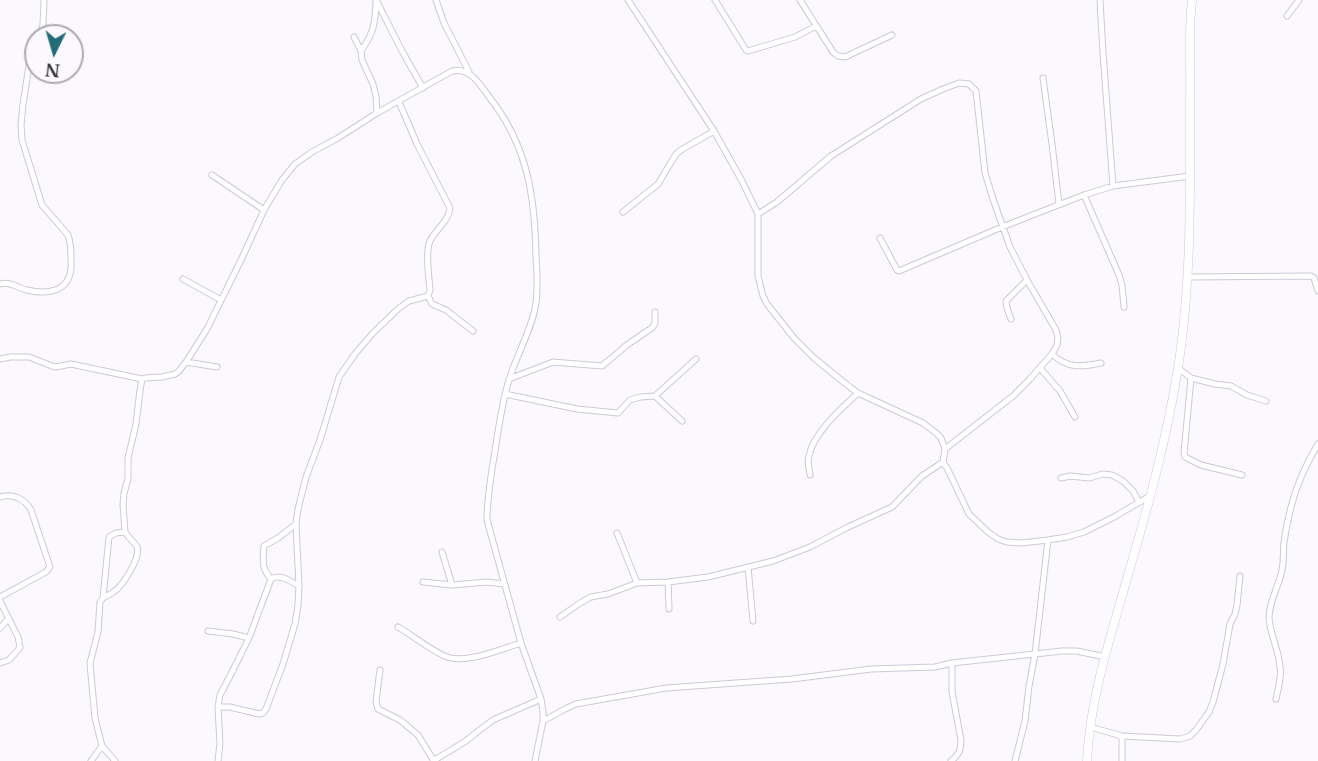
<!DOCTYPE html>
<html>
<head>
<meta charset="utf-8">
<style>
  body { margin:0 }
  #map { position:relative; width:1318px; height:761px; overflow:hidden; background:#fbf9fe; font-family:"Libre Baskerville",serif }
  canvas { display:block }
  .north { position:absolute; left:24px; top:24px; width:60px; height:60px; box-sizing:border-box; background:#fbf9fe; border:2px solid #adabb0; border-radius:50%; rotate:185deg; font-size:16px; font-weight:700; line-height:24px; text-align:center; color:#38373a }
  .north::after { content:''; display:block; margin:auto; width:21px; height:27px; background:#236c77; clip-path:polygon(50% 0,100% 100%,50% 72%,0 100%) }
</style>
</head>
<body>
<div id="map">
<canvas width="1318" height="761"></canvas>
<div class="north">N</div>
</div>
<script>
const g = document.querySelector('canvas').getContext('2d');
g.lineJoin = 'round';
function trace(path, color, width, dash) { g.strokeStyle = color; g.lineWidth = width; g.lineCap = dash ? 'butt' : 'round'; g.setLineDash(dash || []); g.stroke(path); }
const street = new Path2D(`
  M376 0 402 51 423 88
  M436 0 444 23 469 72
  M628 0 714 131 742 181 758 214V276L763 296 767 304 794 338 814 358 846 384 858 393 923 423 936 433 941 438 945 449 943 462 948 470 969 514 988 532 998 539 1007 542 1021 543 1048 540 1067 537 1084 532 1114 517 1150 496
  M715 0 746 50 748 51 795 37 816 26
  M800 0 833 52 838 56 845 57 892 35
  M1100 0 1103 53 1113 186
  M1287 16 1299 0
  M40 36 43 25 44 0
  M354 37 361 51 362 60 373 84 376 96 377 113
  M361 51C374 32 375 25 376 2
  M1043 78 1052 144 1059 204
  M399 102 417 144 450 208C449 221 436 229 430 241 425 252 429 276 430 290L428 296 432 304 446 310 473 331
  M212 175 264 210
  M1084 195 1119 275 1122 285 1124 307
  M623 212 658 184 676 154 681 150 714 131
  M758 214 777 202 831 156 921 99 943 89 959 83 969 84 976 91 985 173 993 199 1010 247 1027 280 1056 330 1058 338 1057 345 1052 354 1029 380 1013 396 945 449
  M880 238 897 270 899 271 1002 227 1084 195 1113 186 1190 176
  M1188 277 1311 276 1314 278 1318 291
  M183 279 221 300
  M0 284C11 281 17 288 27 290 47 295 69 292 71 268 71 257 72 246 68 235L42 205 22 140 21 125 23 104 29 66 36 46
  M1011 319 1007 308 1006 301 1027 280
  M1052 354C1068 369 1081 367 1101 363
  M0 359 10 357H29L52 366 56 367 71 364 142 379 145 378 162 377 175 374 178 372 186 362 207 329 242 258 264 210 282 180 295 164 312 152 338 138 377 113 452 71C471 67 480 85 490 98 528 147 535 197 536 257 537 272 538 288 536 303 533 327 516 356 509 380 503 399 500 419 497 438 493 465 487 493 487 520L521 643 541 699 543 711V721
  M186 362 217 367
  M1040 368 1060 391 1075 417
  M1178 368 1191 378 1184 453 1185 457 1201 465 1242 475
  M1191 378 1215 384 1231 386 1247 395 1266 401
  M509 379 553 362 602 366 627 345 653 327 655 323V312
  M505 394 577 409 618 413 630 400 640 397 655 396 696 359
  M655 396 682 421
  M810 475C809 468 807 462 809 456 813 433 842 408 858 393
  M1061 478 1070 476 1089 478 1103 474 1112 475 1123 481 1133 491 1139 502
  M0 497C13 493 25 499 31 510L50 567 46 572 0 597
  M617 533 637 583
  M442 552 452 585
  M748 567 753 621
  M271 579C261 568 263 560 264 546L278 538 296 524
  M423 582 452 585 487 582 504 584
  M668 582 669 609
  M103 598C107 595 112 594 116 590 123 584 141 558 137 547 134 542 128 537 125 532L123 505 124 493 128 479V458L136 424 140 390 142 379
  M0 601 18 637 20 647 18 650 9 660 0 663
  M560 617 580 603 591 597 608 594 637 583 668 582 708 577 773 561 810 547 846 528 892 507 922 476 943 462
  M398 627C412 635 433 652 447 657 467 664 501 649 521 643
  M0 628 8 619
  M208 631 233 634 249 638
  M380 670 376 702 378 709 400 720 418 735 434 761
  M1276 699C1278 689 1282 677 1280 667 1279 650 1270 635 1269 618 1269 601 1279 586 1282 570 1284 561 1283 551 1284 542 1290 503 1298 478 1318 444
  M218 707H230L259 714 263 713 266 709 283 664 295 624 298 605 299 586 296 524 298 509 306 477 320 440 339 377 355 354 372 334 398 309 409 301 428 296
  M1090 727 1122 736 1180 739 1190 736 1196 730 1209 712 1213 702 1223 664 1230 624 1235 614 1237 605 1240 576
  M1122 736V761
  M91 761 102 746
  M115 761 102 746 95 718 91 675 90 663 98 632 100 602 103 598 109 537 116 533 125 532
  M218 761 220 744 218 707 220 695 230 676 249 638 271 579C280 573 291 582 299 586
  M433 761 466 741 477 732 493 720 541 699
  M535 761 543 721 565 709 576 704 666 688 792 679 871 669 935 667 952 663 1062 651H1077L1105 657
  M951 761C959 755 961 750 961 740L952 692V663
  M1015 761 1025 721 1029 686 1035 654 1048 540`);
const secondary = new Path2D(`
  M1087 761C1090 697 1111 636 1128 575 1148 507 1167 438 1178 368 1192 279 1190 189 1190 100 1191 67 1188 33 1192 0`);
trace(street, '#cdcad1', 7);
trace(secondary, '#cdcad1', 9);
trace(street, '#fff', 5);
trace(secondary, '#fff', 8);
</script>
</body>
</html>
